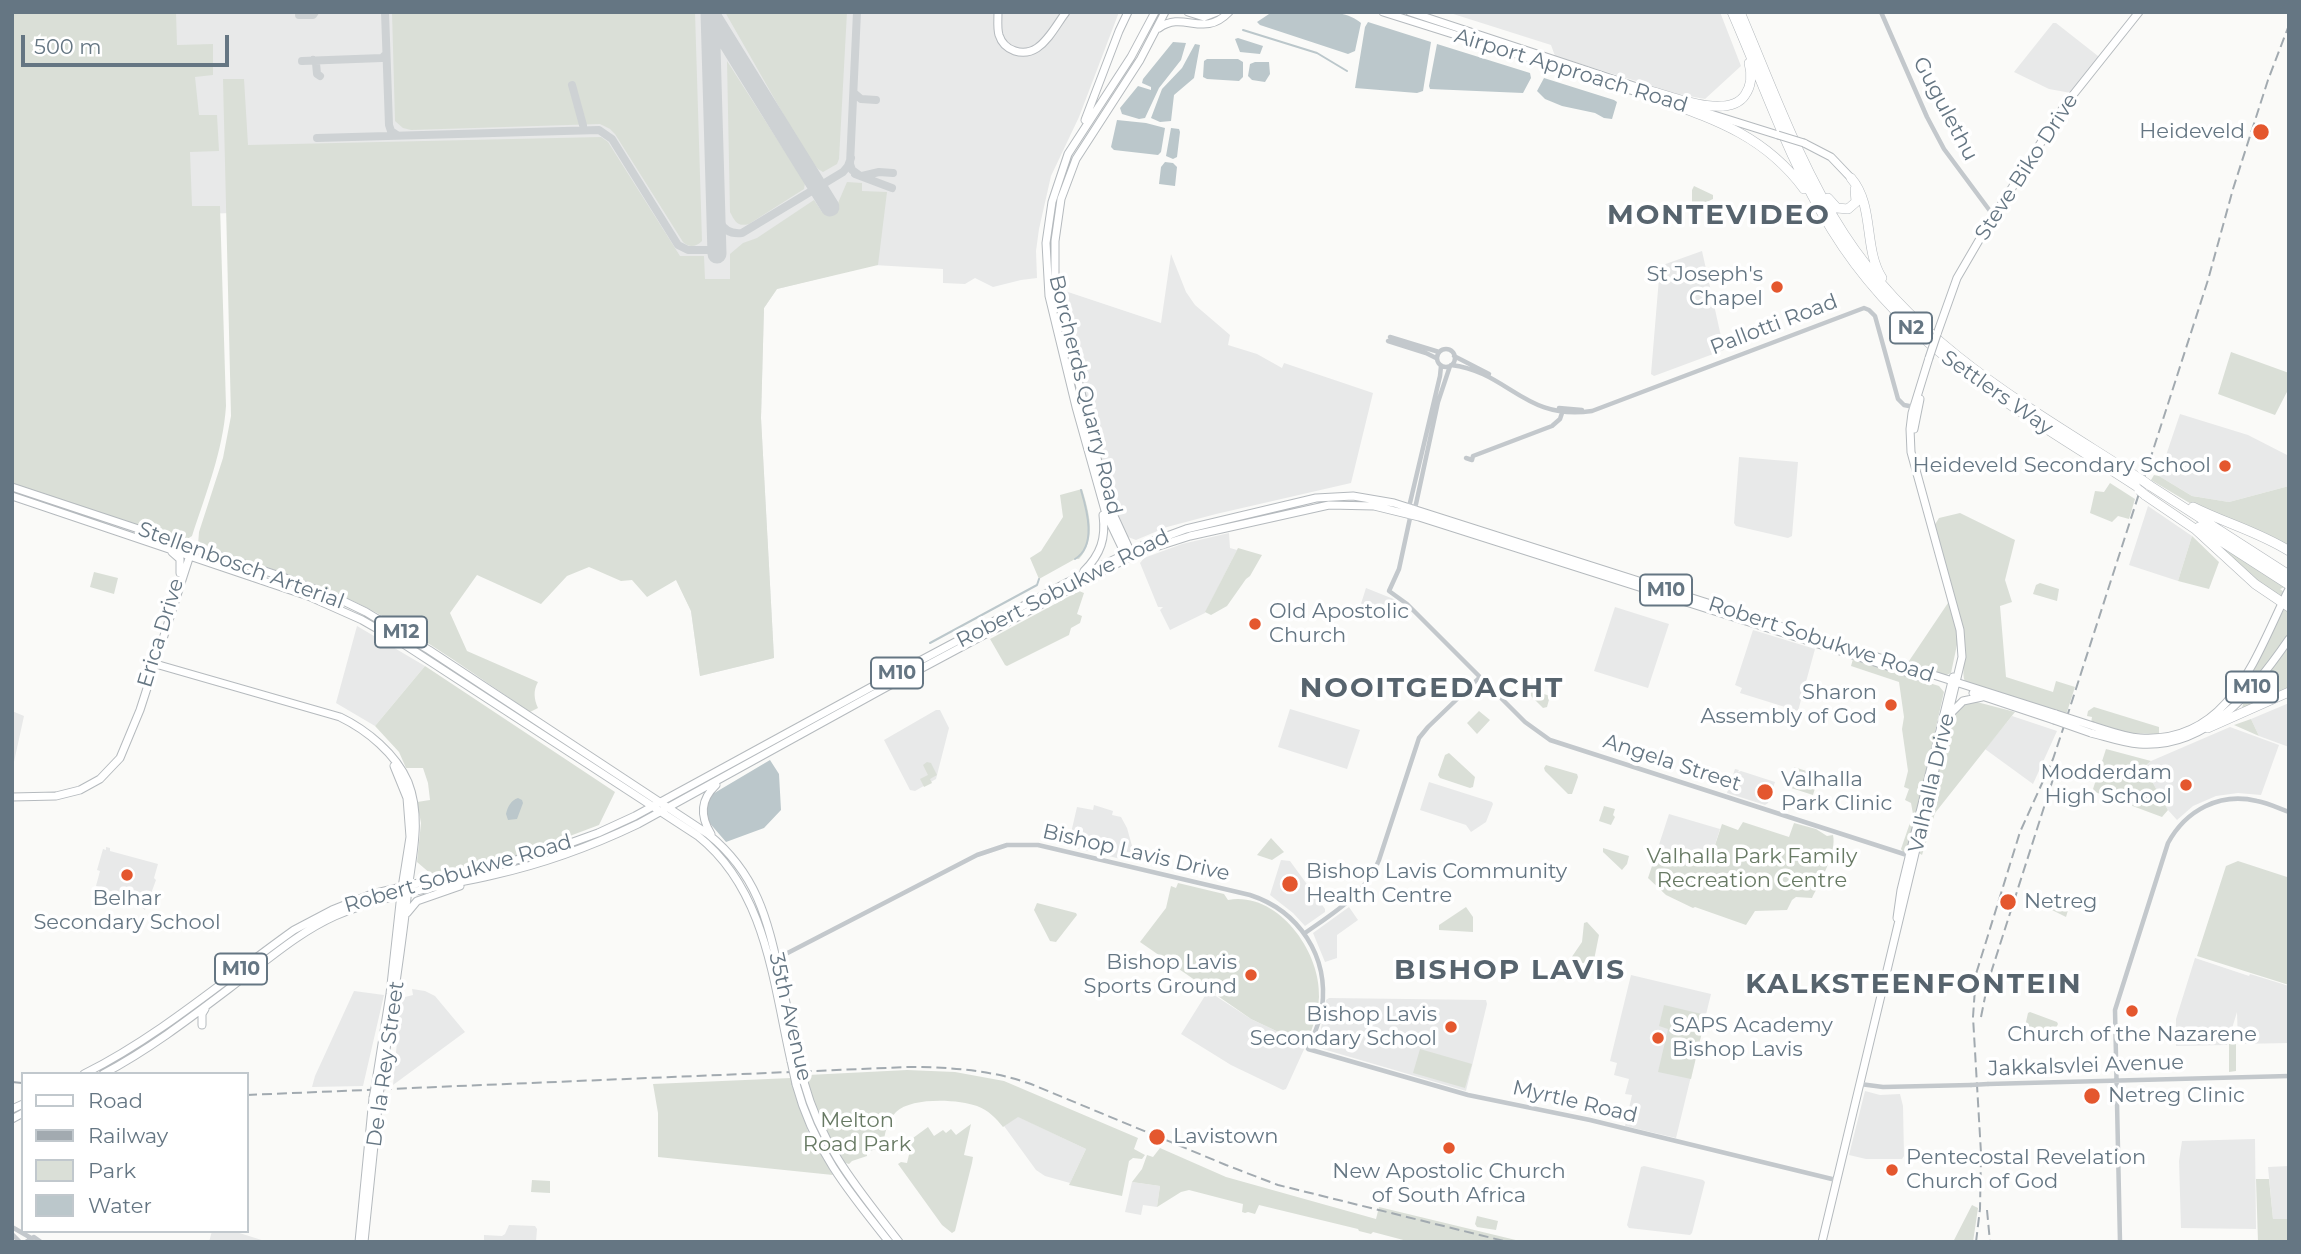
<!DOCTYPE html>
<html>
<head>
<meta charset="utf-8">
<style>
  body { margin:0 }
  #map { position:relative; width:2301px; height:1254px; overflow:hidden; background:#fafaf8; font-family:Montserrat,sans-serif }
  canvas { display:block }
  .frame { position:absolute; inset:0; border:14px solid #657683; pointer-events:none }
  .legend { position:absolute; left:21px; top:1072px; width:228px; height:161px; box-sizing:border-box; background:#fff; border:2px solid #c1c8cd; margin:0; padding:9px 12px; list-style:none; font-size:21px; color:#657683 }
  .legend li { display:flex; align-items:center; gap:14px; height:35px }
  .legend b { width:35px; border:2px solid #c1c8cd }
  .scale { position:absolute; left:21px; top:35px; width:208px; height:32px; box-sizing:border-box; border:4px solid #657683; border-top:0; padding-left:9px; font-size:21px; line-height:24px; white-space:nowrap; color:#657683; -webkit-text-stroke:5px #fff; paint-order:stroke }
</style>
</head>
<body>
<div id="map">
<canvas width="2301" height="1254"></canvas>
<div class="frame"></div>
<ul class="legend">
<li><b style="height:9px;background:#fff"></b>Road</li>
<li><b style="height:9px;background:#a2aab0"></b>Railway</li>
<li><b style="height:19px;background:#dadfd7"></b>Park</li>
<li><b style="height:19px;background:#bbc7cb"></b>Water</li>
</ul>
<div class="scale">500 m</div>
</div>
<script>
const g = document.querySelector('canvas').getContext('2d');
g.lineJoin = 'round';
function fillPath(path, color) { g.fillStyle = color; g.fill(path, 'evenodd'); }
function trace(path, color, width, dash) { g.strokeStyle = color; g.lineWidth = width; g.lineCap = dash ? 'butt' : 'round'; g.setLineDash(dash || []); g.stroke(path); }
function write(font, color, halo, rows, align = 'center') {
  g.font = font + ' Montserrat,sans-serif'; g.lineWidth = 7; g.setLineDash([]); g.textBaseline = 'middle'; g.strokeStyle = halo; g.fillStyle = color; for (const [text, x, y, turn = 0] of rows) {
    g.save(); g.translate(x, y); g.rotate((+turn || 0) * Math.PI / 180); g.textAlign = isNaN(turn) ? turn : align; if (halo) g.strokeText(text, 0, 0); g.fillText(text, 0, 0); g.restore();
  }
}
fillPath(new Path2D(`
  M88 12H1119L1079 117 1051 176 1039 229 1036 251 1037 278 1021 280 993 287 975 278 965 284 943 283V269L874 265 777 289 764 308 761 418 774 658 700 676 691 611 650 523 233 213 95 217Z
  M1447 12H1720L1741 66 1705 99 1678 94 1555 56 1551 45Z
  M2053 23H2056L2098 56V60L2071 93 2049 89 2014 72Z
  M1702 251 1724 350 1654 376 1651 374 1660 266Z
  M1171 254 1186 292 1195 305 1230 335 1228 345 1257 354 1282 368 1284 363 1373 393 1351 483 1216 514 1167 527 1136 540 1128 537 1112 503 1070 333 1062 290 1161 323Z
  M2180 414 2248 435 2289 456V486L2229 502 2192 496 2159 476Z
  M1739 457 1798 462 1792 536 1788 538 1736 526 1734 523Z
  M2148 506 2192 536 2178 581 2129 565Z
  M1229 533 1230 548 1237 550 1205 613 1170 630 1160 610 1163 607H1158L1140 563 1144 558 1182 544Z
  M1366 588 1396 600 1384 617 1378 616 1380 610 1374 608 1372 614 1359 610Z
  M1615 607 1669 624 1648 688 1594 671Z
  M357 626 425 666 375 726 336 703Z
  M1753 630 1815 649 1798 711 1740 693 1742 688 1735 685Z
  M2289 703V747L2259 736 2251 719Z
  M1290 709 1360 730 1347 769 1278 747Z
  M936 710H940L949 728 936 779 915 791 910 790 884 740Z
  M12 711 24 716 12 771Z
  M2012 716 2057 731 2033 784 1985 749Z
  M2230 727 2279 745 2261 795 2238 793 2216 796 2193 806 2177 820 2168 810 2144 767 2151 761Z
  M1735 769 1739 770 1738 772 1741 771 1775 782 1768 803 1765 805 1727 793Z
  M1429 782 1492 802 1493 804 1486 822 1471 832 1466 825 1420 810Z
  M1094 805 1113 811 1112 815 1121 817 1127 828 1134 853 1127 852 1125 860 1068 846 1077 807 1093 810Z
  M1669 814 1720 829 1711 857 1688 851 1682 865 1655 857Z
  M106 847 110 848V851L158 864 154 878 156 880 145 910 133 900 96 886 100 871 97 870 103 849 106 850Z
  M1281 860 1290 861 1325 909V912L1305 926 1293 913 1270 895Z
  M1349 907 1358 920 1337 935V958L1325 962 1313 933Z
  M2195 958 2249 976 2250 974 2289 986V1043L2238 1044 2237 1012 2227 1045 2176 1046V1019Z
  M1631 975 1711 994 1676 1138 1625 1126 1632 1095 1625 1094 1629 1079 1614 1075 1617 1063 1610 1061Z
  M412 989 425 991 435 996 465 1032 393 1085 401 998 413 995Z
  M354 991 384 995 363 1086 312 1087 315 1076Z
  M1208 991 1251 1019 1306 1045 1286 1089 1283 1090 1231 1065 1181 1034Z
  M1329 998 1486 1000 1487 1004 1466 1091 1316 1047 1315 1044 1322 1031 1321 1028 1326 1000Z
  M1865 1091 1880 1095 1900 1094 1903 1106 1904 1156 1902 1159H1866L1849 1155Z
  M1017 1116 1086 1149 1070 1183 1045 1176 1036 1170 1004 1126Z
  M2255 1139 2256 1229 2181 1228 2179 1161 2182 1141Z
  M1644 1166 1703 1180 1705 1182 1692 1233 1690 1235 1629 1228 1627 1225 1641 1167Z
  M2289 1166V1219H2273L2268 1167Z
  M1132 1182 1160 1186 1157 1207 1143 1205 1141 1215 1125 1212Z
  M509 1225 535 1226 537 1229 536 1242H484V1235L502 1236 505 1234Z
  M212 1231H233L268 1242H209Z`), '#e8e9e9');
fillPath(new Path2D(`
  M12 12H176L177 45 213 44V75L195 77 199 115H217L219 151 190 152 192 206H220L226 406C223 451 206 493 192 536L184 541 12 484Z
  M392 12H695L702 241C696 247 689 248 683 242L615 134 610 129 600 124 411 130 403 128 395 121Z
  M725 12H847L839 159 837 164 823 172 818 169 806 154Z
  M727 61 805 183 804 189 749 224C738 227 735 222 730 212Z
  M223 79H244L248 145 601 137 608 142 680 256H704L705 279H730V254L743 243 757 238 814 200 822 212 838 203 847 182 862 183V191L887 192 878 265 777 289 764 308 761 418 774 658 700 676 691 611 676 580 647 597 632 580 621 581 589 567 567 576 541 604 477 575 450 613 467 651 538 682C533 691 534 699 538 708L530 712C472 673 416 631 353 601 303 577 250 562 198 545L199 532 223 458 231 416Z
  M1694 186 1713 195V199L1698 206 1692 203V190Z
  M2231 352 2289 373V388L2275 415 2218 394Z
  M2154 475 2159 476 2192 496 2229 502 2289 486V550L2203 511 2151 480Z
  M2110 483 2135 499 2129 519 2118 516 2112 522 2090 513 2095 491 2104 492Z
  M1082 489C1089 512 1097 539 1079 559H1075L1039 579 1030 558 1041 551 1063 517 1060 495Z
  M1960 513 2015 540 2005 580 2012 602 2000 606 2006 677 2053 692 2056 681 2075 687 2066 715 1965 682C1961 673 1966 655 1965 643L1934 526 1939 518Z
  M2192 536 2219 562 2209 589 2178 581Z
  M2210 538 2285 587 2280 589 2284 592 2280 600 2264 589Z
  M1238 548 1262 555 1250 576 1246 579 1227 606 1211 615 1205 612Z
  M94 572 118 578 114 594 90 587Z
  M2040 583 2059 589 2057 601 2033 594 2036 585Z
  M1079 591 1084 593 1077 614 1082 616 1080 623 1071 628 1069 635 1007 666 1005 665 990 639Z
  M1950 600 1958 640 1951 673 1944 676 1907 664Z
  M2285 608 2289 610V637L2257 679 2225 712H2220Z
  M2289 645V690L2242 708 2244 700Z
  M1853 659 1939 686 1944 692 1908 850 1904 853 1901 849 1913 814 1911 803 1905 800 1909 789 1904 787 1908 771 1902 729 1904 717 1899 682 1851 666Z
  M425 666 615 792 599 825 522 854 431 874 417 862 421 823 417 802 430 800 428 783 423 768H406L399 752 375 726Z
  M1526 688 1550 696 1547 707 1543 708 1525 690Z
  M1973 701 2015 712 1935 813 1922 855 1919 853 1952 715 1962 704Z
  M2094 707 2159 727V734L2125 733 2091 723 2092 717 2087 716 2088 711Z
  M1479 711 1490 720 1477 734 1467 723Z
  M2251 719 2259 736 2234 725Z
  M2106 749 2151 761 2144 767 2168 810 2162 817 2095 792 2093 789Z
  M1449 753 1475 777 1473 787 1470 788 1440 778 1438 775 1445 755Z
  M927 762 931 763 937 775 930 779 932 783 924 787 920 779 928 775 923 765Z
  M1546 765 1577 774 1578 777 1572 794H1568L1545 771 1544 768Z
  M1794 767 1819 775 1813 795 1788 787Z
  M1604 806 1615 809 1613 815 1615 817 1611 825 1599 821Z
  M1743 822 1789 837 1794 823 1816 829 1827 836 1833 835C1837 852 1820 882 1812 898L1796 897 1792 900 1787 910 1755 911 1746 925 1695 907 1693 908 1666 895 1648 878 1655 857 1682 865 1688 851 1711 857 1722 824 1738 830Z
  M1271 838 1284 852 1272 860 1257 855Z
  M1603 848 1629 856 1627 864 1622 870 1603 852Z
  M2238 861 2287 877 2289 872V985L2197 956 2226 866Z
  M1178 883 1224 894 1228 900C1278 891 1321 952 1319 997 1318 1014 1312 1029 1306 1045L1251 1019 1140 942 1166 908 1171 886 1176 888Z
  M2047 896 2071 900 2066 917 2044 906Z
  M1037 903 1076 913 1077 915 1056 942 1050 941 1034 910Z
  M1466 907 1473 917V932L1439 930V925Z
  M1587 922 1599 935 1594 960 1590 963H1570L1569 961 1582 942 1584 923Z
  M1664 1005 1706 1015 1691 1079 1658 1072 1668 1029 1659 1026Z
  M2030 1012 2057 1022 2058 1024 2055 1030 2024 1031 2028 1013Z
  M2229 1044H2236V1071L2229 1072Z
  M1420 1049 1472 1064 1465 1088 1413 1073Z
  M907 1070 955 1072 1004 1081 1138 1138 1134 1149 1145 1155 1142 1159 1133 1158 1129 1161 1122 1196 1069 1185 1086 1149 1018 1117 1003 1127C996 1118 988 1110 977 1106 958 1099 911 1097 896 1112 885 1123 886 1134 882 1147L867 1152V1156L852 1161 849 1164 842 1162 820 1119 806 1079 808 1075Z
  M791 1078 808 1131 833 1175 658 1157V1113L653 1084Z
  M971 1124 964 1155 973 1157 972 1163 955 1231 952 1233 942 1225 898 1164 901 1162 907 1163 913 1138 928 1127 934 1136 943 1130 946 1133 951 1129 956 1135Z
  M1160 1148 1226 1177 1376 1219 1379 1207 1524 1242H1411L1373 1232 1371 1234 1359 1231 1358 1229 1259 1205 1255 1214 1248 1212 1245 1213 1242 1212 1243 1204 1189 1190 1181 1192 1157 1207 1160 1186 1132 1182 1142 1169 1147 1155 1153 1157Z
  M2256 1179H2269L2273 1219H2289V1242H2258Z
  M532 1180 550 1181V1193L531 1192Z
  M1972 1205 1978 1208 1973 1242H1953Z
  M1477 1216 1498 1221 1496 1230 1477 1227 1475 1224Z`), '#dadfd7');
fillPath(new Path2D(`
  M1272 12C1296 12 1343 6 1361 23L1355 51 1348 54 1260 25 1257 22Z
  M1368 22 1431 42 1423 91 1417 93 1355 88 1365 27Z
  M1238 38 1263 46 1260 54 1240 52 1235 39Z
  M1173 42 1186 43 1181 60 1159 88 1145 118 1139 119 1122 114 1120 108 1138 86 1151 90V87L1142 83 1143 79Z
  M1195 44 1200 45 1194 78 1174 95 1171 121 1160 122 1151 118 1162 89 1182 68Z
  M1437 44 1530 73 1531 78 1523 93 1430 89 1429 86Z
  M1207 59H1238L1243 62V77L1239 81 1207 79 1203 77 1204 61Z
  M1255 62H1269L1270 74 1265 82 1252 80 1248 76 1250 64Z
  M1544 78 1614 100 1617 102 1612 119 1604 118 1595 113 1562 106 1545 99 1537 91Z
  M1117 120 1146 123 1165 128 1161 152 1158 155 1114 150 1111 147Z
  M1171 128 1179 129 1180 132 1177 157 1173 159 1166 156Z
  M1165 162 1173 163 1177 167 1175 186 1159 184 1161 167Z
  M770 760 779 774 781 810 764 828 726 842 707 820 706 809 711 795Z
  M518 798 522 800 523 803 517 819 508 820 506 814C507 808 511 800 518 798Z`), '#bbc7cb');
trace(new Path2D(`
  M1243 30 1317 53 1347 71
  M1075 559C1097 546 1087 510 1081 490
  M930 643 1037 585 1039 579`), '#bbc7cb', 2);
trace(new Path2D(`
  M385 12 389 125 391 131 397 135
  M857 12 850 164 852 170 859 175
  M299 15H313L315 12
  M313 60 316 63 317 74 320 76
  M302 61 382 58 386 54
  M572 85 583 125
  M854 93 861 99 876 100
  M317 138 599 130 612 139 678 245 688 250H717
  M855 174 892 188
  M862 176 879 172 893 173
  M715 188C716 207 715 236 742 233L843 172 848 166 851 158`), '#ced2d4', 8);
trace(new Path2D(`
  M710 12 717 254
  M711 15 830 207`), '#ced2d4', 19);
const major = new Path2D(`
  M998 12C998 20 997 28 999 35 1004 51 1023 57 1037 48 1049 40 1057 24 1066 12
  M1188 12 1204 17 1217 12
  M1383 12 1646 95
  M1410 12 1646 90
  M1159 28C1184 10 1203 39 1229 12
  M1698 110 1778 135
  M1085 120 1119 31 1128 12
  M1804 143 1831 157 1851 178
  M1937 334 1957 278 1985 230 2065 105 2139 12
  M1914 429 1920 399
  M12 487 280 576 335 597 366 612 429 650 708 834C757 874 767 918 780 976 787 1006 793 1036 800 1066
  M12 496 308 596 362 620 402 643 698 836C766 890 773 982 791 1061
  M172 552 180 559V573
  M1131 553 1108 503 1061 310 1055 276V241L1061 199 1076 159 1140 60 1165 12
  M1126 556 1106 514 1076 407 1049 296 1046 243 1052 202 1068 154 1131 57 1155 12
  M1084 571C1101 554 1106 538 1103 515
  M152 663 340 717C367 730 396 754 408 782 423 820 411 859 407 898 400 961 390 1024 380 1088
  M1973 693 2054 720
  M1951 713 1963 701 1982 697
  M2093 726C2109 731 2124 737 2140 738 2231 744 2256 654 2289 589
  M2091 733C2107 737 2123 743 2139 744 2208 749 2254 690 2289 639
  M12 797 56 796 80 790 100 779 120 758 140 710 191 552
  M711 834C700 816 700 800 716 785
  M407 913 417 901 460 886
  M1897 918 1901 890 1953 677
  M202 1025V1014L205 1009
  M84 1074C160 1036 225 979 294 930L332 910 372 894 537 855 598 833 635 816 897 673 1068 582 1148 543 1186 529 1316 498 1353 496 1394 503 2056 714
  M103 1074C156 1046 203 1008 251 972 277 952 304 930 335 916 385 894 440 887 493 875 543 864 592 846 638 824L883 689 1137 553 1190 536 1329 505 1374 506 1419 517 1928 679
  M804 1082C822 1148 858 1189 899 1242
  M796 1084C813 1148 848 1191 889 1242
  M375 1088 390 994 401 894 410 837 407 798 394 766
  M12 1109 23 1104
  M12 1119 23 1113
  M359 1242 373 1098
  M364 1242 379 1097
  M1822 1242 1962 657 1960 630 1911 452 1910 429 1912 413 1929 358`);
const highway = new Path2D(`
  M1732 12C1764 85 1790 163 1832 230 1907 352 2023 412 2139 488
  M1740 12C1772 87 1800 166 1844 234 1918 348 2031 408 2142 480
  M1641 88C1667 95 1728 121 1745 95 1752 85 1752 74 1749 63
  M1644 94C1707 117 1762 132 1804 189
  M1851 178C1875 206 1863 248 1882 278
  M1828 198 1837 208 1848 209 1856 202 1855 189
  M2149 485 2289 575
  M2145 495 2195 529 2255 584 2289 607
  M2193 507C2225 523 2259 532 2289 551
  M2199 527 2289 585
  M2208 728 2289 692`);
trace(major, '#b5babe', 9);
trace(highway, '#b4b9bd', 10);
trace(new Path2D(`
  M1881 12 1927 117 1944 149 1993 215
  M1390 337 1439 352
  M1388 341 1426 353 1436 358
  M1437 358a9 9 0 1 1 18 0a9 9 0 1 1-18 0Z
  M1454 356 1489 374
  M1451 365C1509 372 1524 421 1592 411L1864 308 1869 310 1875 316 1898 399 1904 405 1914 407
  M1450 366 1438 402 1416 504 1410 518 1399 569 1389 591 1407 604 1525 722 1550 740 1910 856
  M1559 408 1582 410
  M1466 458 1472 460 1473 456 1552 426 1560 419 1563 410
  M1409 507 1440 376 1441 366
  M1305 933C1333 913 1366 894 1379 860L1419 738 1428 727 1480 677
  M776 959 977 855 1007 845H1038L1250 895C1299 911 1329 956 1322 1008 1320 1022 1314 1035 1308 1049L1468 1095 1590 1120 1836 1180
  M1860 1084 1883 1087 1971 1085
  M1988 1084 2289 1076
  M12 1227 31 1238
  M12 1234 20 1242
  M26 1242 34 1237 41 1242
  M2120 1242 2115 1010 2168 843C2186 810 2220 792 2257 801 2268 803 2278 808 2289 812`), '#c3c8cc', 4.5);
trace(major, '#fff', 7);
trace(highway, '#fff', 9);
trace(new Path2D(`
  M1981 1017 1988 982 2054 776
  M12 1082 23 1083
  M247 1095 908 1067C949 1067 992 1070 1031 1084L1226 1165 1278 1185 1508 1242
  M1987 1210 1990 1242
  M1976 1242 1980 1209 1981 1153 1973 1017 1976 974 2020 832 2053 759 2063 729 2208 280 2233 189 2268 80 2289 25`), '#a2aab0', 2, [10, 5]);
const majorBridge = new Path2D(`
  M1778 135 1804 143
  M1929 358 1937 334
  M2056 714 2093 726
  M2054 720 2091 733
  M791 1061 796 1084
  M800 1066 804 1082
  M379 1097 380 1088
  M373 1098 375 1088`);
const highwayBridge = new Path2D(`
  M2142 480 2149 485
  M2139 490 2145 495`);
trace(majorBridge, '#b5babe', 9, []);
trace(highwayBridge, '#b4b9bd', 10, []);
trace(new Path2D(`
  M1971 1085 1988 1084`), '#c3c8cc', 4.5);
trace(majorBridge, '#fff', 7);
trace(highwayBridge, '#fff', 9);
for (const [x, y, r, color] of [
  [2261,132,9,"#e4572e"],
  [1777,287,7,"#e4572e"],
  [2225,466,7,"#e4572e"],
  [1255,624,7,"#e4572e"],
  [1891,705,7,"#e4572e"],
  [2186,785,7,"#e4572e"],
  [1765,792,9,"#e4572e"],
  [127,875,7,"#e4572e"],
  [1290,884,9,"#e4572e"],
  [2008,902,9,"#e4572e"],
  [1251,975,7,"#e4572e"],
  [2132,1011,7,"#e4572e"],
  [1451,1027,7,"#e4572e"],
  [1658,1038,7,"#e4572e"],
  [2092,1096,9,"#e4572e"],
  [1157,1137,9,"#e4572e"],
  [1449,1148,7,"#e4572e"],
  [1892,1170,7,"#e4572e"]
]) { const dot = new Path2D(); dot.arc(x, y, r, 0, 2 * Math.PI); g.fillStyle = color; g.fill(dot); trace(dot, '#fff', 2.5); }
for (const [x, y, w] of [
  [1911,328,42],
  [1666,590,52],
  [401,632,52],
  [897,673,52],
  [2252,687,52],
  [241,969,52]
]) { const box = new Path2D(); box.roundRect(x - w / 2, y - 15.5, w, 31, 5); g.fillStyle = '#fff'; g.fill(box); trace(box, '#657683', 2); }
write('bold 19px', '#657683', null, [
  ["N2",1911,328],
  ["M10",1666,590],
  ["M12",401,632],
  ["M10",897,673],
  ["M10",2252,687],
  ["M10",241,969]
]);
write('21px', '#657683', '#fff', [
  ["Airport Approach Road",1571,71,17],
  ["Gugulethu",1945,109,62],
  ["Steve Biko Drive",2027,167,-57],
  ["Pallotti Road",1774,325,-21],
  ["Settlers Way",1997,393,35],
  ["Borcherds Quarry Road",1085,395,76],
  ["Stellenbosch Arterial",241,566,20],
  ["Robert Sobukwe Road",1063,589,-27],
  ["Erica Drive",161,633,-73],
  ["Robert Sobukwe Road",1821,640,18],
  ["Angela Street",1672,763,18],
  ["Valhalla Drive",1932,783,-77],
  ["Bishop Lavis Drive",1136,853,13],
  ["Robert Sobukwe Road",458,874,-16],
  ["35th Avenue",790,1017,77],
  ["De la Rey Street",386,1064,-82],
  ["Jakkalsvlei Avenue",2086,1066,-2],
  ["Myrtle Road",1575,1102,13]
]);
write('21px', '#657683', '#fff', [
  ["Heideveld",2245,132,"right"],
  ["St Joseph's",1763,275,"right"],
  ["Chapel",1763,299,"right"],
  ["Heideveld Secondary School",2211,466,"right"],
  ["Old Apostolic",1269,612],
  ["Church",1269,636],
  ["Sharon",1877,693,"right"],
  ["Assembly of God",1877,717,"right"],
  ["Modderdam",2172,773,"right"],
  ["High School",2172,797,"right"],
  ["Valhalla",1781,780],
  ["Park Clinic",1781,804],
  ["Bishop Lavis Community",1306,872],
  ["Health Centre",1306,896],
  ["Belhar",127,899,"center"],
  ["Secondary School",127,923,"center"],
  ["Netreg",2024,902],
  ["Bishop Lavis",1237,963,"right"],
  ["Sports Ground",1237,987,"right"],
  ["Bishop Lavis",1437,1015,"right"],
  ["Secondary School",1437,1039,"right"],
  ["SAPS Academy",1672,1026],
  ["Bishop Lavis",1672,1050],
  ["Church of the Nazarene",2132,1035,"center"],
  ["Netreg Clinic",2108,1096],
  ["Lavistown",1173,1137],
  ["Pentecostal Revelation",1906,1158],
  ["Church of God",1906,1182],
  ["New Apostolic Church",1449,1172,"center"],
  ["of South Africa",1449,1196,"center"]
], 'left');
write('21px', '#687a64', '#fff', [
  ["Valhalla Park Family",1752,857],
  ["Recreation Centre",1752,881],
  ["Melton",857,1121],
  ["Road Park",857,1145]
]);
g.letterSpacing = '2px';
write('bold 28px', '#57646e', '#fff', [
  ["MONTEVIDEO",1719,216],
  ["NOOITGEDACHT",1432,689],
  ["BISHOP LAVIS",1510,971],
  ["KALKSTEENFONTEIN",1914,985]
]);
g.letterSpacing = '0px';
</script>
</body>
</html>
